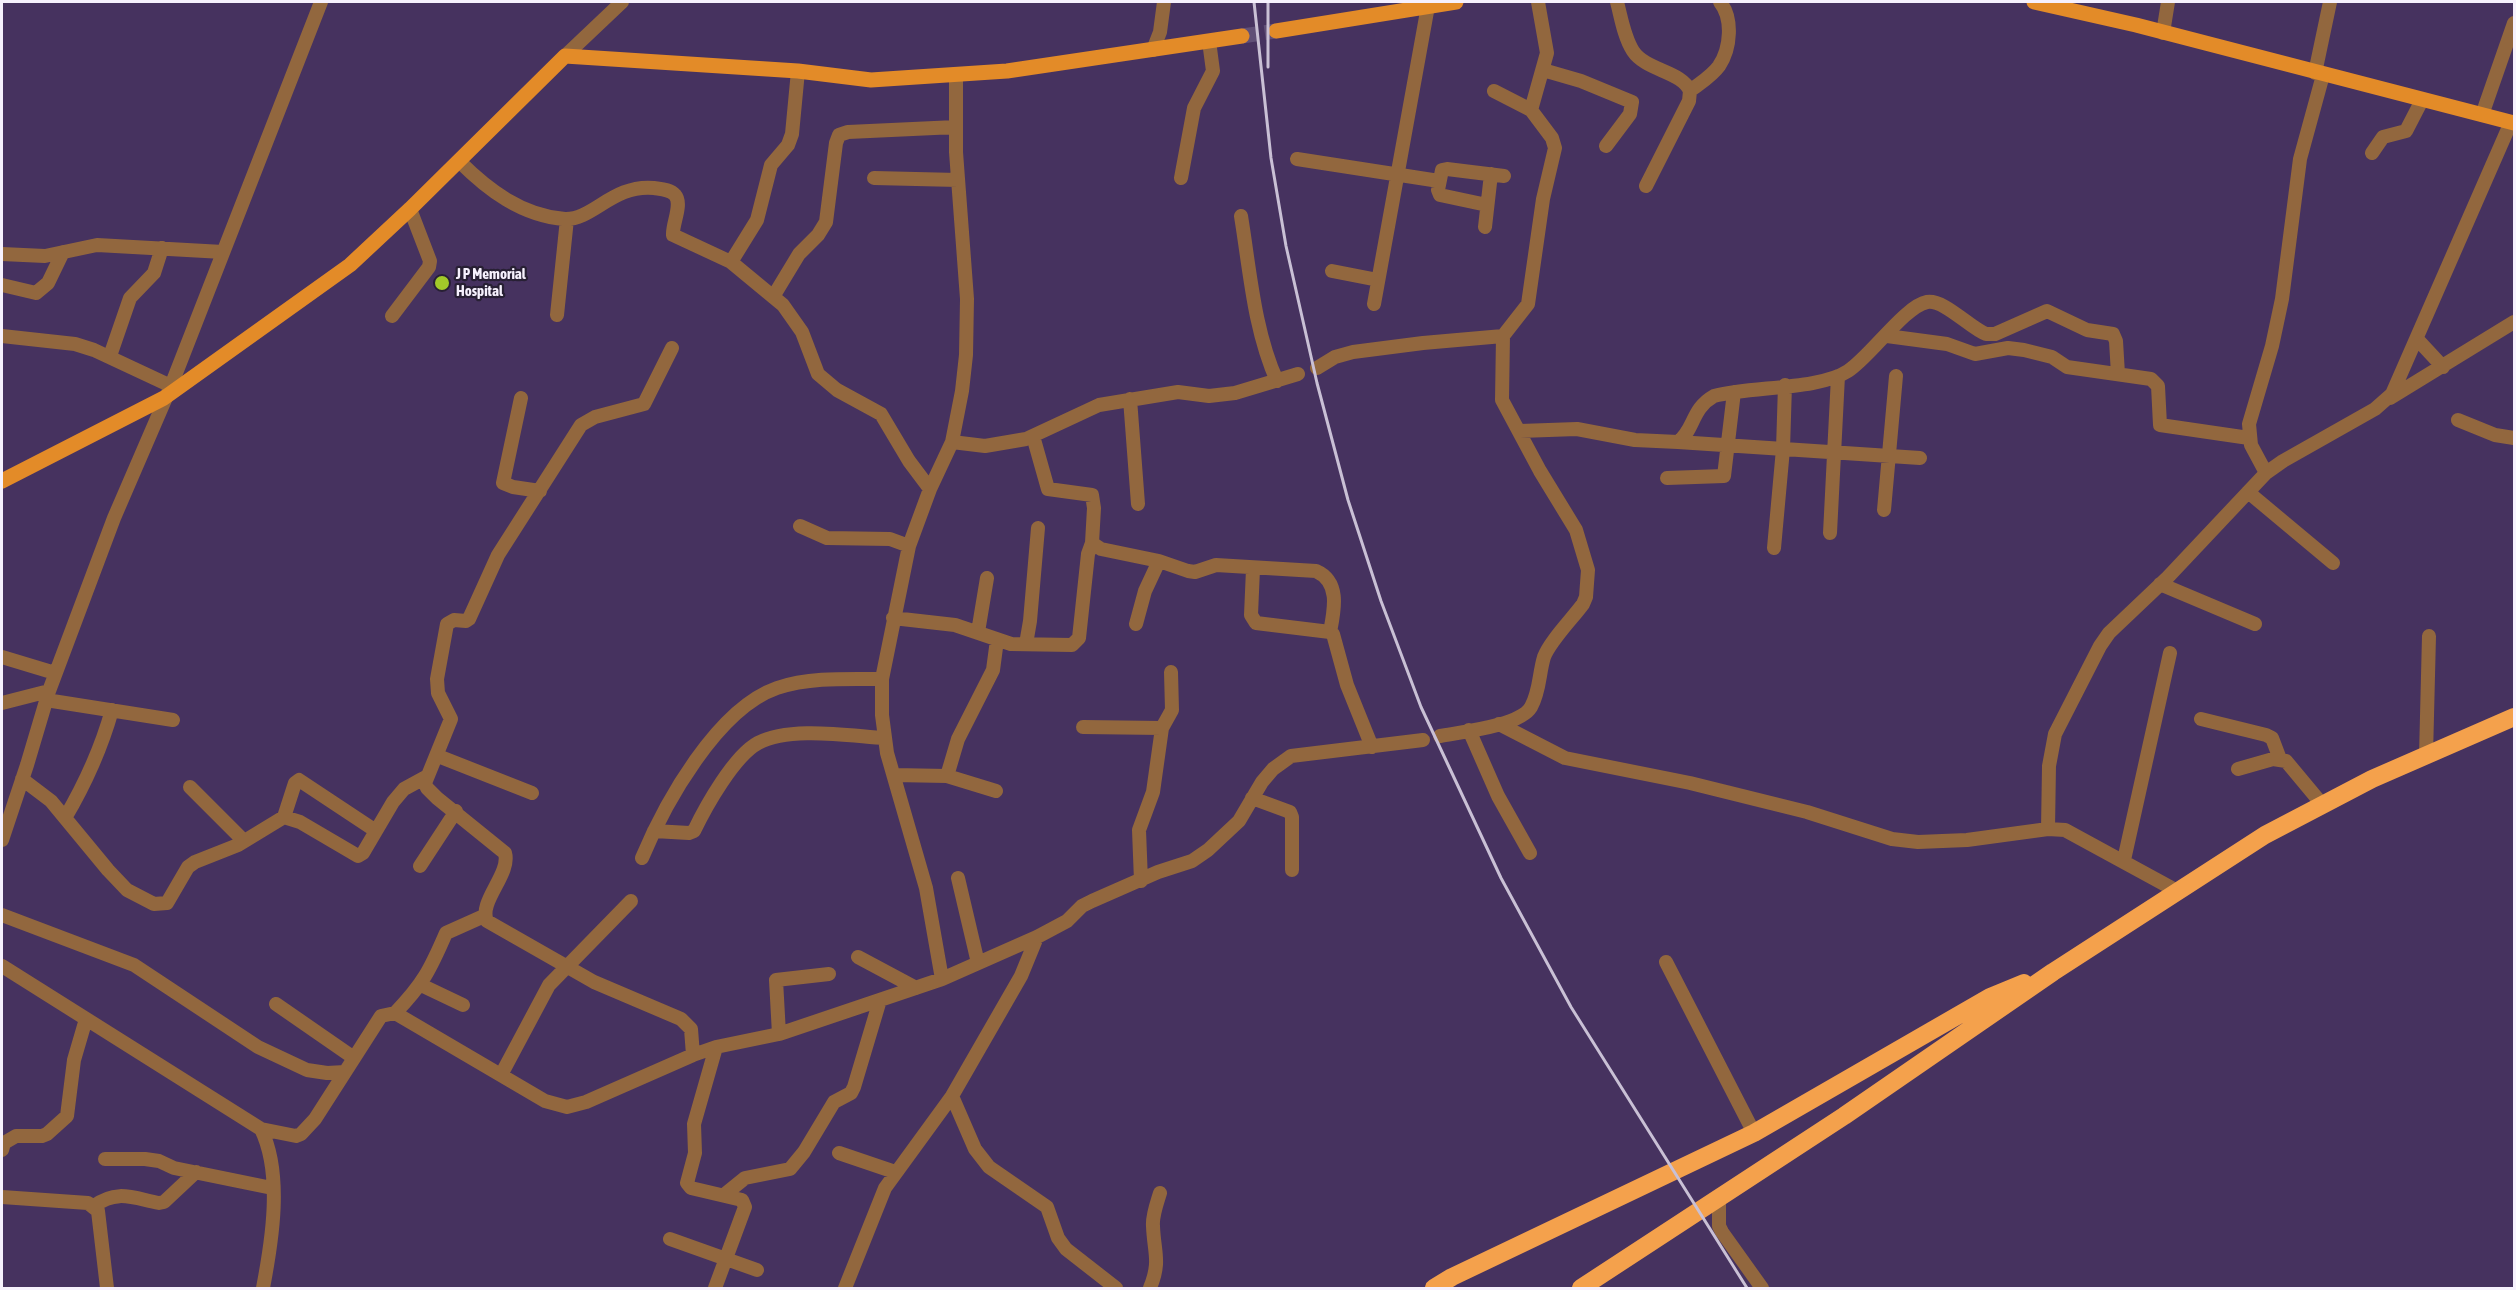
<!DOCTYPE html>
<html>
<head>
<meta charset="utf-8">
<style>
  body { margin:0 }
  #map { position:relative; width:2516px; height:1290px; overflow:hidden; background:#46325f; font-family:"Asap Condensed",sans-serif }
  canvas { display:block }
  .frame { position:absolute; inset:0; border:3px solid #f6f1fd; pointer-events:none }
</style>
</head>
<body>
<div id="map">
<canvas width="2516" height="1290"></canvas>
<div class="frame"></div>
</div>
<script>
const g = document.querySelector('canvas').getContext('2d');
g.lineJoin = 'round';
function trace(path, color, width, dash) { g.strokeStyle = color; g.lineWidth = width; g.lineCap = dash ? 'butt' : 'round'; g.setLineDash(dash || []); g.stroke(path); }
function write(font, color, halo, rows, align = 'center') {
  g.font = font + ' "Asap Condensed",sans-serif'; g.lineWidth = 4.5; g.setLineDash([]); g.textBaseline = 'middle'; g.strokeStyle = halo; g.fillStyle = color; for (const [text, x, y, turn = 0] of rows) {
    g.save(); g.translate(x, y); g.rotate((+turn || 0) * Math.PI / 180); g.textAlign = isNaN(turn) ? turn : align; if (halo) g.strokeText(text, 0, 0); g.fillText(text, 0, 0); g.restore();
  }
}
trace(new Path2D(`
  M1242 36 1276 31`), '#604f77', 15, [15, 8]);
trace(new Path2D(`
  M1617 2C1621 17 1624 37 1633 51 1646 71 1682 71 1690 91L1689 101 1646 186
  M2163 33 2168 2
  M1153 50 1160 32 1164 2
  M565 56 622 2
  M1543 70 1581 81 1632 102 1630 114 1606 146
  M2315 73 2330 2
  M1494 91 1531 110
  M1690 91C1700 83 1712 76 1719 66 1731 48 1733 18 1720 2
  M2482 115 2514 23
  M2372 153 2383 137 2406 131 2422 100
  M1297 159 1439 181
  M459 161C488 190 522 216 565 219 593 220 613 184 654 188 661 189 670 189 675 195 683 204 672 224 673 235L731 262 783 305 802 332 818 374 837 390 881 414 909 461 930 489
  M874 178 958 180
  M1181 178 1194 108 1213 71 1209 41
  M1487 205 1440 195 1438 190 1442 170 1447 169 1504 176
  M1241 216C1250 271 1254 330 1277 381
  M1485 227 1491 174
  M2 254 45 256 97 245 223 252
  M731 262 757 220 771 165 788 145 792 134 798 71
  M1332 271 1378 280
  M2 285 36 293 48 283 63 252
  M773 297 799 254 818 235 826 222 836 143 839 135 848 132 956 127
  M1374 304 1428 6
  M557 315 567 219
  M392 316 429 267 430 261 410 209
  M2 336 75 344 94 350 171 386
  M1887 336 1947 344 1975 354 2008 348 2024 350 2052 357 2067 367 2151 379 2158 386 2160 425 2249 438
  M2417 339 2443 367
  M672 348 644 404 595 417 581 425 498 555 469 619 466 621 454 620 447 624 437 679 438 693 451 719 425 783 427 788 437 798 505 853C511 874 478 902 487 921L594 982 681 1019 691 1029 693 1055
  M110 356 130 298 154 273 162 248
  M1317 368 1335 357 1353 352 1423 343 1503 336
  M521 398 503 483 513 487 540 491
  M2390 398 2514 322
  M1130 399 1138 504
  M2458 420 2495 435 2514 438
  M1520 431 1577 429 1635 440 1678 442C1695 429 1691 409 1714 396 1751 386 1819 390 1848 371 1870 357 1905 306 1927 302 1944 299 1970 328 1986 334H1995L2047 311 2087 330 2113 334 2116 341 2118 374
  M1033 436 1048 489 1092 495 1094 508 1092 543 1101 549 1159 561 1188 571 1195 572 1216 565 1316 571C1341 582 1334 611 1330 632
  M952 442 985 446 1026 439 1099 405 1178 392 1209 396 1235 393 1298 374
  M1678 442 1920 458
  M2266 473 2251 445 2249 424 2272 346 2282 299 2300 159 2323 75
  M1667 478 1724 476 1734 392
  M2248 492 2333 563
  M1884 510 1896 376
  M800 526 827 538 890 539 909 546
  M1830 533 1838 376
  M1774 548 1783 449 1785 385
  M1253 569 1251 615 1256 623 1330 632 1333 634 1347 685 1372 747
  M2160 584 2255 624
  M893 618 955 625 1011 644 1072 645 1079 638 1088 554 1092 543
  M1136 624 1145 591 1159 561
  M978 632 987 578
  M1026 644 1030 621 1038 528
  M2 657 55 673
  M46 700 173 720
  M2 703 49 691
  M2201 719 2266 735 2272 738 2280 759
  M1499 724 1565 758 1690 783 1807 812 1892 839 1918 842 1967 840 2048 829 2065 830 2177 891
  M1083 727 1162 728
  M1469 730 1498 796 1530 853
  M1440 736C1461 732 1520 726 1531 707 1540 691 1539 673 1544 657 1550 641 1572 619 1583 604L1586 597 1588 570 1576 530 1540 471 1502 400 1503 336 1528 304 1543 199 1555 148 1552 138 1531 110 1547 53 1538 2
  M438 756 532 793
  M2426 756 2429 636
  M2238 769 2273 759 2286 761 2321 803
  M894 775 947 776 996 791
  M947 776 958 739 993 670 997 640
  M22 779 51 801 108 870 127 890 154 904 167 903 188 867 195 862 238 845 284 817 300 822 358 856 363 853 393 802 404 789 426 777
  M190 787 244 841
  M1252 798 1290 812 1292 817V870
  M284 817 295 783 299 780 376 831
  M65 818C85 784 101 749 112 710
  M2048 829 2049 766 2055 734 2100 646 2109 633 2168 577 2266 473 2283 461 2375 409 2392 394 2511 122
  M654 831 689 833 694 831C706 806 734 756 758 743 790 726 850 736 885 738
  M2 840 27 765 49 691 114 518 171 386 321 2
  M642 858C665 803 717 709 777 688 810 677 847 679 882 679
  M2124 860 2170 653
  M420 866 456 811
  M958 878 978 963
  M1141 881 1139 830 1153 792 1162 728 1172 710 1171 672
  M2 915 134 965 258 1047 307 1070 327 1073 345 1072
  M858 957 916 988
  M1666 962 1754 1133
  M2 966 261 1129C283 1174 272 1241 263 1288
  M942 979 926 888 887 753 882 715V679L909 546 930 489 952 442 962 391 966 355 967 299 956 152V75
  M421 985 463 1005
  M276 1004 354 1058
  M395 1013C423 984 430 970 446 933L484 916
  M779 1034 776 980 829 974
  M501 1075 549 985 631 901
  M952 1096 975 1149 989 1167 1047 1207 1058 1238 1066 1249 1116 1288
  M261 1129 296 1136 301 1134 315 1119 381 1016 395 1013 545 1101 567 1107 586 1102 693 1055 716 1047 779 1034 942 979 1037 937 1067 921 1082 906 1092 901 1158 872 1192 861 1208 850 1239 821 1262 782 1273 769 1291 756 1423 740
  M2 1150 4 1143 16 1136H42L47 1134 67 1116 74 1060 86 1019
  M839 1153 895 1172
  M105 1159H145L159 1161 174 1168 272 1188
  M724 1195 745 1178 790 1169 804 1152 834 1102 851 1093 854 1087 880 1000
  M2 1197 88 1203 98 1211 107 1288
  M1719 1198V1226L1722 1232 1762 1288
  M94 1206C117 1189 133 1198 159 1203L164 1202 196 1172
  M670 1239 757 1270
  M715 1288 745 1207 742 1200 691 1188 687 1183 695 1153 694 1124 716 1047
  M845 1288 885 1188 952 1096 1021 976 1037 937
  M1150 1288C1161 1261 1154 1253 1153 1226 1152 1216 1157 1203 1160 1193`), '#92673e', 14);
trace(new Path2D(`
  M2034 2 2136 25 2514 123
  M1276 31 1456 2
  M2 481 164 398 350 265 410 209 565 56 798 71 871 80 1007 71 1242 36`), '#e38b28', 15);
trace(new Path2D(`
  M1434 1288 1452 1277 1754 1133 1990 997 2024 983
  M1581 1288 1844 1116 2053 972 2265 835 2372 779 2514 717`), '#f4a14c', 18);
trace(new Path2D(`
  M1254 2 1271 158 1286 246 1317 383 1348 500 1381 601 1421 707 1501 878 1571 1007 1747 1288
  M1268 67V2`), '#c9c0d5', 3);
for (const [x, y, r, color] of [
  [442,283,8,"#a2c929"]
]) { const dot = new Path2D(); dot.arc(x, y, r, 0, 2 * Math.PI); g.fillStyle = color; g.fill(dot); trace(dot, '#282034', 2); }
write('bold 15px', '#f6f1fd', '#282034', [
  ["J P Memorial",456,274],
  ["Hospital",456,291]
], 'left');
</script>
</body>
</html>
